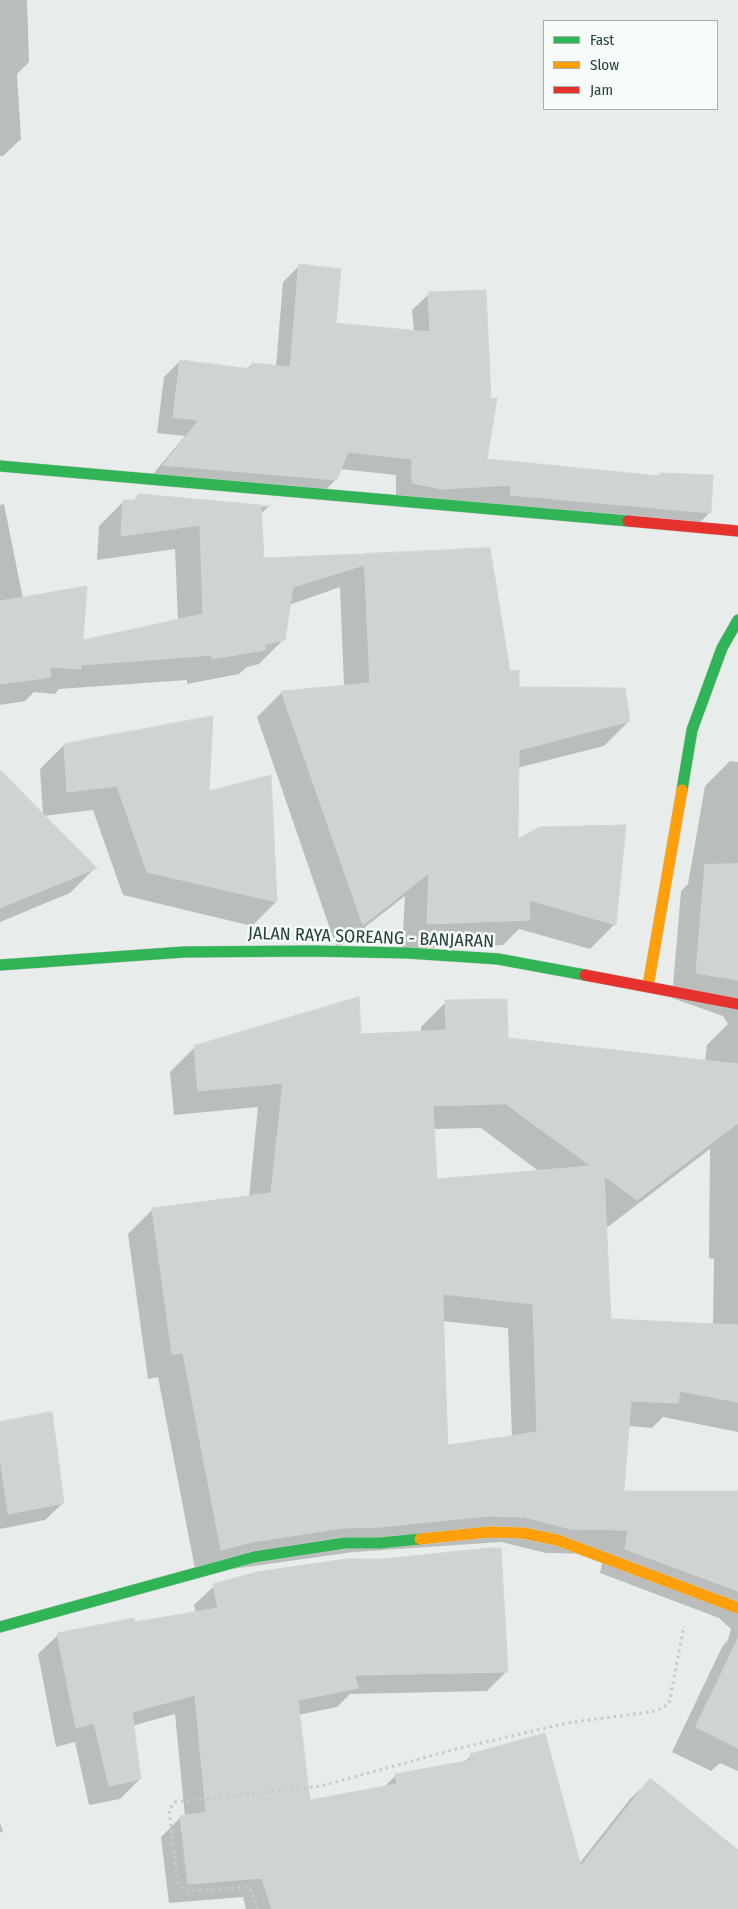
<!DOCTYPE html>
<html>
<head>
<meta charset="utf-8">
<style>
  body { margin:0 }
  #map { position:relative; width:738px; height:1909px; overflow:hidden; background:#e8edeb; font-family:"Fira Sans Condensed",sans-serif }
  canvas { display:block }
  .legend { position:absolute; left:543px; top:20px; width:175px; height:90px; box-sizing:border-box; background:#f7fbf9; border:1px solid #a3b1ad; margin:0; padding:6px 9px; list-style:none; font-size:15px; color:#24423a }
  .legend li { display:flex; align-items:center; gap:10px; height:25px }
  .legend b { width:25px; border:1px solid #a3b1ad }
</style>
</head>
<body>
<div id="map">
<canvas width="738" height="1909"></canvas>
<ul class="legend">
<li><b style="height:6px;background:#30b455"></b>Fast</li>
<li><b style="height:6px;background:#ff9f0a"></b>Slow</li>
<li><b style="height:6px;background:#e5322d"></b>Jam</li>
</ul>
</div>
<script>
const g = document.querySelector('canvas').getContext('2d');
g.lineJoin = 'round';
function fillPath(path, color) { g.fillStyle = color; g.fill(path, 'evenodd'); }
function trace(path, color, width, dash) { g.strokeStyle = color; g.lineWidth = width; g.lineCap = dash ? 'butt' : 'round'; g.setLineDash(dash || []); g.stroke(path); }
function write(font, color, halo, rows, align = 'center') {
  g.font = font + ' "Fira Sans Condensed",sans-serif'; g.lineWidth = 5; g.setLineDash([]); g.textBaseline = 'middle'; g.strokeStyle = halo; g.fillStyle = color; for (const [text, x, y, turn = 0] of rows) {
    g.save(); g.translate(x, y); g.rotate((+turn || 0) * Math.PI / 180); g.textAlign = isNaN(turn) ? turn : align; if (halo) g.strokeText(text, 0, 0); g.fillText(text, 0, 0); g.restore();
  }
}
fillPath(new Path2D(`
  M0 0H27L29 62 17 74 21 139 3 156H0Z
  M299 266 335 324 414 332 412 310 429 294 486 460 657 477 660 474 710 512 694 529 396 499V475L340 469 336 479 320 496 148 480 185 436 157 433 164 377 180 361 247 369 252 364 276 367 283 282Z
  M139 495 268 507 260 515 263 560 362 558 365 555 509 672 518 688 629 721 604 746 517 768V841L615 924 590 949 519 929 503 945 402 949 405 896 337 949 257 717 282 692 344 686 340 587 289 605 284 639 259 664 247 667 239 674 187 684V680L59 689 55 694 34 692 25 701 0 705V505L4 504 23 599 82 642 178 621 175 549 97 560 99 526 124 501H133Z
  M64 745 208 793 270 776 276 902 252 926 123 895 93 810 43 816 95 868 70 893 0 922V772L43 815 40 769Z
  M730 761 738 762V1432L663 1417 652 1428 628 1426 623 1492H738V1771L720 1763 711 1771 672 1752 722 1647 728 1640 731 1629 719 1618 600 1573 604 1554 546 1553 501 1542 354 1552 196 1574 158 1377 148 1379 128 1234 153 1209 249 1197 258 1107 174 1115 170 1072 195 1047 421 1032V1027L446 1002 506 1039 705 1061 707 1045 728 1024 723 1016 672 998 681 891 688 884 705 786ZM481 1128 540 1172 436 1180 433 1129ZM710 1149 709 1258 714 1259 713 1325 610 1321 605 1229ZM442 1321 508 1328 512 1437 447 1446Z
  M0 1423 63 1503 45 1520 0 1529Z
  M214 1586 507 1671 487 1691 350 1694 337 1707 298 1715 309 1804 403 1909H246L243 1897 169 1903 161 1837 181 1817H185L175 1714 132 1726 140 1779 120 1799 89 1805 75 1742 56 1747 38 1654 58 1635 196 1613 194 1605Z
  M471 1756 579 1864 630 1799 650 1780 738 1852V1909H437L383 1788 396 1775 464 1762Z
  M0 1823 3 1831 0 1833Z`), '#0003');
const building = new Path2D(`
  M299 264 341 269 336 323 430 332 428 292 486 290 491 399 497 398 487 459 660 476V473L713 475 711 513 510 495 511 485 442 489 412 483V459L348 452 337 480 163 465 199 420 173 417 180 360 251 369 252 363 290 367Z
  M139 494 271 506H261L264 558 362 554 364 565 293 587 285 640 265 644V650L212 659V655L81 665V669L49 667 51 677 0 684V601L87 586 83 640 203 614 200 525 121 536 123 500H134Z
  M490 548 510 671 519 670V687L625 688 630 721 519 750 518 839 540 827 626 825 616 925 529 900 530 920 427 924 429 873 363 925 281 691 370 683 364 554Z
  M213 716 209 791 271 775 277 902 147 872 117 786 67 792 64 744Z
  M0 770 97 868 0 908Z
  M738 864V980L696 973 705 865Z
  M359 997 361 1034 446 1030 445 1000 507 999 508 1038 738 1064V1123L637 1200 604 1176 611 1319 738 1325V1402L680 1391 678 1403 631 1401 624 1491H738V1591L625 1549 628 1530 571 1529 524 1517 487 1516 379 1527 343 1528 252 1542 221 1550 183 1353 172 1354 152 1208 271 1193 283 1083 198 1091 194 1046ZM506 1104 591 1166 437 1179 433 1106ZM443 1294 533 1304 537 1432 448 1445Z
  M52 1412 64 1503 8 1514 0 1456V1422Z
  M490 1548H501L508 1672 355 1675 358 1688 298 1700 310 1800 397 1784 395 1774 471 1760 470 1754 545 1733 581 1866 650 1778 738 1850V1909H272L262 1878 188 1884 180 1816 206 1812 195 1695 132 1712 141 1779 109 1786 94 1723 76 1728 57 1633 134 1618 135 1622 218 1608 213 1584 257 1572 346 1559H382Z
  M738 1639V1748L696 1727Z`);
fillPath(building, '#cfd4d2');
trace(building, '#d1d6d4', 1);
const fast = new Path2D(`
  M0 466 628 521
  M682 790 692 730 722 648 738 620
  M0 965 184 952 313 951 407 953 498 959 585 975
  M0 1627 254 1557 345 1543H380L420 1539`);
const slow = new Path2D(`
  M648 986 682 790
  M420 1539 489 1532 523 1533 557 1540 738 1608`);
const jam = new Path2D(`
  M628 521 738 531
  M585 975 738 1004`);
trace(fast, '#c3cbc8', 12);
trace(slow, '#c3cbc8', 12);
trace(jam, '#c3cbc8', 12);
trace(new Path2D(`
  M258 1909 249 1887 188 1891 178 1886 169 1810 175 1802 321 1786 456 1749 567 1723 656 1711 669 1704 684 1626`), '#c3ccca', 3, [2.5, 4]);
trace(fast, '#30b455', 11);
trace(slow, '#ff9f0a', 11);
trace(jam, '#e5322d', 11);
write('18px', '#24423a', '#f7fbf9', [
  ["JALAN RAYA SOREANG - BANJARAN",371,938,2]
]);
</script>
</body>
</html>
